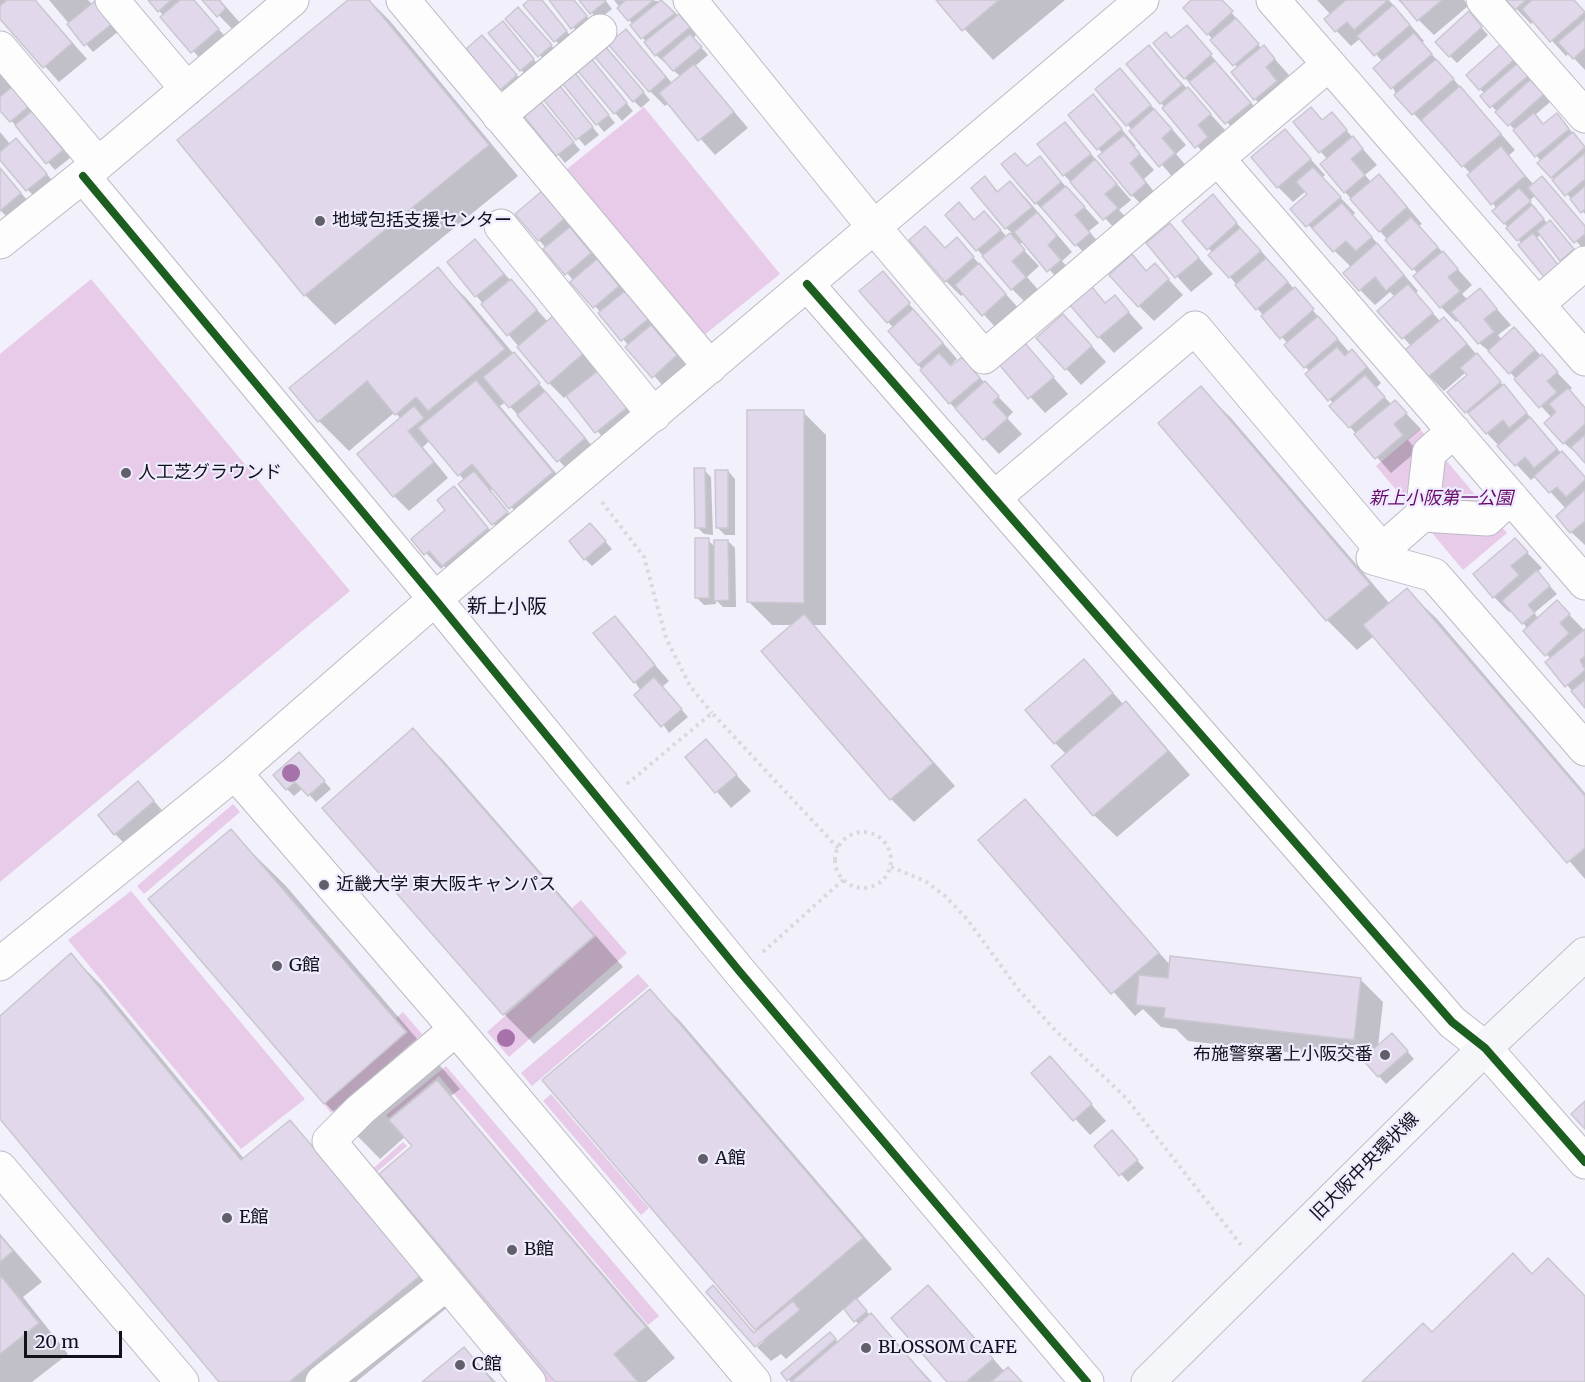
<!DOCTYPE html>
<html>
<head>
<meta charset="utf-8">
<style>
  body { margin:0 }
  #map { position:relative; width:1585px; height:1382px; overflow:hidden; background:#f2f0fa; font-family:Merriweather,serif }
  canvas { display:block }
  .scale { position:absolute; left:24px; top:1331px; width:98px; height:27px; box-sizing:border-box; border:3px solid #13111b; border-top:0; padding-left:8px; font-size:18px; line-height:21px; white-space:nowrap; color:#13111b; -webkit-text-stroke:4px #eeecfe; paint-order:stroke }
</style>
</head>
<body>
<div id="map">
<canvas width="1585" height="1382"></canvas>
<div class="scale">20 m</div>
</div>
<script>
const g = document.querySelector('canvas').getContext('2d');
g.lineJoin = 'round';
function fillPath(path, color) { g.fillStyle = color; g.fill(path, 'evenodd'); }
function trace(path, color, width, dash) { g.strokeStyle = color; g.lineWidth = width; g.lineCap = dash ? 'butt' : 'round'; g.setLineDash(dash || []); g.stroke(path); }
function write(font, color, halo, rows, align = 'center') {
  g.font = font + ' Merriweather,"Noto Sans JP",serif'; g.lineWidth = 4.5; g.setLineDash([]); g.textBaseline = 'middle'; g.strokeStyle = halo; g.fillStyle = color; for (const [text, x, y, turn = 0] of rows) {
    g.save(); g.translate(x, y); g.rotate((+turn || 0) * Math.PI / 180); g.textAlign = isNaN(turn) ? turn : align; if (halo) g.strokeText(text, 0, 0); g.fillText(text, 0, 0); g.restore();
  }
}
fillPath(new Path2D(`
  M644 107 780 274 703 336 567 169Z
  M91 279 350 591 0 882V354Z
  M1420 429 1507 533 1463 570 1376 466Z
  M233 804 240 812 144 894 137 886Z
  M131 891 305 1099 241 1149 68 940Z
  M581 900 627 953 509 1057 487 1032 596 936 572 908Z
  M638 974 649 986 532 1086 521 1073Z
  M403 1012 422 1034 331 1113 324 1104 408 1032 396 1018Z
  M446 1066 659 1316 648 1325 439 1076 389 1118 386 1115Z
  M551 1094 649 1208 641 1215 543 1101Z
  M403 1142 407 1146 377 1172 554 1382H547L369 1172Z`), '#e7cbe9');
fillPath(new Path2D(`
  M0 0H35L87 59 59 82 0 16Z
  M49 0H88L119 31 93 52Z
  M150 0H192L233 45 207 67Z
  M204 0H220L248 32 241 38Z
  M350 0H369L390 21 518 176 335 325 305 295 179 141Z
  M531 0H541L573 39 562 48 525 5Z
  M550 0H574L593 24 580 35Z
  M581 0H605L612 9 598 20Z
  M614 0 663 1 686 23 696 35 693 38 708 55 695 66 748 128 715 155 669 103 665 106 650 91 626 31 673 84 681 77 656 55Z
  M938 0H1065L993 60Z
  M1194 0H1221L1262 49 1264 47 1289 75 1280 83 1291 97 1270 114 1255 99 1238 68 1185 8Z
  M1317 0H1389L1424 41 1422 43 1515 150 1508 156 1534 185 1542 178 1585 226V251L1536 195 1529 201 1537 209 1535 210 1548 224 1557 230 1580 257 1568 267 1541 234 1536 239 1566 274 1522 244 1494 211 1497 209 1471 174 1396 95 1383 62 1361 38 1351 46 1326 20 1331 15Z
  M1398 0H1464L1468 6 1434 35Z
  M1508 0H1574L1585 13V70L1569 53 1566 56 1534 21 1531 24Z
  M525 16 558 53 547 63 507 19Z
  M1476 21 1488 35 1457 63 1450 56Z
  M1187 27 1265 119 1242 138 1185 78 1172 40Z
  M510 31 540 67 528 77 521 70Z
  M482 37 531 91 516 104 501 89Z
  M1501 46 1550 102 1534 116 1544 125 1557 115 1585 147V214L1539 163 1541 161 1515 130 1482 96 1485 94 1480 89Z
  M1149 47 1225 130 1212 141 1222 153 1211 162 1161 103Z
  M612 55 650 100 641 108 634 101Z
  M598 68 633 111 622 121 579 70Z
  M1120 70 1186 145 1176 154 1189 169 1176 181 1097 89Z
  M0 72 70 158 55 170 0 108Z
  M582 82 615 123 604 132 564 84Z
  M567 95 599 135 585 146 545 99Z
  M1093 96 1136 146 1134 147 1154 170 1144 179 1160 199 1147 210 1132 195 1103 154 1070 115Z
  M547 110 580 150 565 163 525 115Z
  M1332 114 1377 165 1365 175 1371 182 1394 191 1422 224 1419 226 1472 285 1462 294 1468 300 1480 290 1511 325 1498 335 1502 340 1522 336 1572 388 1569 391 1585 407V461L1564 443 1552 418 1496 357 1479 343 1459 319 1456 322 1441 307 1418 274 1345 192 1328 160 1295 122 1323 121Z
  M1065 124 1131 200 1119 210 1132 224 1120 234 1064 175Z
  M1285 131 1325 175 1322 178 1355 213 1353 215 1418 291 1415 294 1441 322 1444 319 1459 334 1561 453 1585 477V545L1571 532 1566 509 1536 476 1531 480 1466 411 1469 375 1466 372 1444 391 1429 376 1412 347 1379 311 1395 297 1390 292 1375 305 1360 290 1351 267 1292 209 1309 194 1306 191 1293 202 1278 187Z
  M0 132 11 145 16 140 61 190 43 206 0 160Z
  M1040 158 1099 223 1089 231 1104 249 1091 260 1036 203 1003 165 1028 168Z
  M0 169 35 209 16 226 0 210Z
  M985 179 999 192 1010 183 1026 198 1072 252 1062 261 1075 276 1064 286 1024 241 1019 245 1039 266 1027 277 1041 293 1027 304 1012 289 947 215 959 204 975 220 999 228 1007 237 1012 233 1006 228Z
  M542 193 691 371 668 392 517 214Z
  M1213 196 1350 353 1352 351 1367 366 1381 383 1376 388 1391 404 1395 402 1421 429 1408 440 1417 451 1391 473 1350 427 1310 372 1286 345 1288 344 1211 255 1213 253 1208 248Z
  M1170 225 1213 274 1191 292 1148 244Z
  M925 228 946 249 957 239 1020 310 998 330 964 293 961 296 946 281Z
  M475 241 548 322 553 318 643 422 611 447 567 395 564 398 549 383 449 263Z
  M1132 256 1147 272 1155 265 1183 295 1154 321 1139 306Z
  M437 269 467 299 599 454 573 476 506 402 500 406 575 496 533 531 494 488 490 491 514 520 500 531 460 484 464 480 430 440 423 447 448 478 409 511 394 496 401 419 395 412 349 451 319 421Z
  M882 273 957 359 951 365 952 367 962 359 1013 412 1007 418 1022 434 999 454 950 403 890 331 893 327 888 322Z
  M1092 289 1106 304 1115 297 1143 328 1114 353 1099 337Z
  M1078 331 1106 362 1081 385 1038 338Z
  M1024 344 1068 394 1045 413 1000 364Z
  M1201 388 1231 418 1390 604 1407 590 1437 619 1585 793V879L1374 636 1357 650 1327 620 1160 423Z
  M803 412 826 435V625H813L955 786 914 822 891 799 793 625H772L749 602Z
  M704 470 711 477 713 535 704 534 697 527Z
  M728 471 735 479V535H725L718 528Z
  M454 488 502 544 458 581 444 566 441 569 413 539 447 510Z
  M597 532 612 549 592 566 585 559Z
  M708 540 715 547 728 541 735 548 736 607H723L716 600V604L704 605 696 597Z
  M1515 540 1542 568 1537 572 1557 594 1534 613 1539 619 1557 602 1585 631V705L1547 663 1551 659 1525 631 1528 629 1512 610 1509 612 1494 597Z
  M614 618 669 681 662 687 688 717 669 733 635 682Z
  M1084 661 1124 705 1126 703 1148 726 1190 775 1117 837 1094 815 1066 754 1055 743Z
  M413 730 443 760 623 967 534 1044 504 1014 324 808Z
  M706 741 751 791 731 808 687 757Z
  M306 761 331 789 316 802 303 788 294 796 287 789Z
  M138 783 168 817 130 849 115 834Z
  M1025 802 1171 966 1360 979 1383 1002 1378 1047 1399 1042 1414 1059 1386 1084 1365 1061 1188 1041 1176 1029 1161 1027 1143 1009 1135 1016 980 841Z
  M230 831 286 886 460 1089 451 1096 675 1358 646 1382H557L414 1146 406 1136 380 1159 325 1103 150 899Z
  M71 955 101 985 245 1160 290 1122 319 1152 449 1306 356 1382H221L0 1117V1018Z
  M650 991 680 1021 892 1269 856 1300 932 1382H791L783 1373 830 1334 839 1343 859 1325 845 1308 786 1359 781 1354 771 1361 757 1347 764 1341 762 1339 755 1345 713 1287 756 1334 759 1332 544 1081Z
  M1050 1058 1106 1121 1090 1135 1033 1073Z
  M1119 1140 1144 1168 1128 1182 1096 1146Z
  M0 1234 42 1282 23 1297 68 1354 32 1382H0Z
  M928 1287 1005 1372 1022 1382H949Z
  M464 1349 496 1382H424Z`), '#0003');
const building = new Path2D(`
  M7 0H35L72 43 43 68 0 19V6Z
  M148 0H171L158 12Z
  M180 0H194L219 29 191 53 160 17Z
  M202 0H219L226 8 217 17Z
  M348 0H369L489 145 304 296 177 140Z
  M529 0H542L567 31 554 42 523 5Z
  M549 0H574L587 16 571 29Z
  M579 0H605L606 1 590 14Z
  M626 0H654L628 21 617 8Z
  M661 0 675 13 641 39 630 25Z
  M936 0H999L962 31Z
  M1191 0H1222L1233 11 1207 35 1183 8Z
  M1346 0H1388L1354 30 1347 22 1335 32 1324 19Z
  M1400 0H1442L1417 21Z
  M1506 0H1526L1515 10Z
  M1532 0H1574L1585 12 1550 42 1522 9Z
  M95 1 113 23 84 46 67 24Z
  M1393 5 1410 25 1374 56 1357 36Z
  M518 7 552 45 538 57 505 19Z
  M1469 11 1482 27 1449 57 1435 42Z
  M679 14 690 27 655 56 644 42Z
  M1236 18 1259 44 1233 66 1210 40Z
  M1585 19V48L1573 59 1558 42Z
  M503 21 534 59 520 71 488 33Z
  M1187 25 1212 54 1184 79 1153 43 1166 32 1171 38Z
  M626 29 666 77 649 92 608 44Z
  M1414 33 1432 54 1391 89 1373 68Z
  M690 34 702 47 673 71 662 58Z
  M482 35 517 75 500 90 466 49Z
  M1501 44 1515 59 1479 90 1466 75Z
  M1149 45 1182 85 1160 104 1126 64Z
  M1264 45 1275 59 1266 67 1277 81 1254 100 1231 72Z
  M605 46 644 92 633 102 594 56Z
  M591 58 627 103 614 114 577 70Z
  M1436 59 1454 79 1412 115 1394 95Z
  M1215 61 1251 103 1225 124 1189 82Z
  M1518 63 1529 75 1490 108 1480 96Z
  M694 64 734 112 698 141 659 93Z
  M1120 68 1151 105 1126 126 1095 89Z
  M575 73 609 115 596 125 562 83Z
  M1530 80 1544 94 1508 126 1495 112Z
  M560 86 593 127 576 140 543 99Z
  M1460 86 1501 134 1462 167 1421 120Z
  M12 87 29 106 10 122 0 111V97Z
  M1188 87 1211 114 1198 125 1208 137 1195 148 1162 108Z
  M1093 94 1122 129 1097 150 1068 115Z
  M540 101 574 142 556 156 523 115Z
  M1311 107 1322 120 1332 112 1347 130 1319 153 1293 122Z
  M1154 109 1172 129 1162 138 1175 153 1159 167 1129 131Z
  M32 111 63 150 46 164 15 125Z
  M1534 113 1543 124 1557 113 1569 129 1535 157 1513 130Z
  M1065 122 1091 154 1063 176 1037 144Z
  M1285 129 1311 159 1277 188 1251 157Z
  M1573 132 1585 147 1551 178 1537 163Z
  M1124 135 1140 154 1130 163 1146 183 1131 196 1098 156Z
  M1353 136 1363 149 1351 159 1365 175 1344 193 1320 164Z
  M16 138 47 174 26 191 0 160V152Z
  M1501 146 1525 176 1491 205 1467 175Z
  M1015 153 1027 166 1040 156 1061 182 1035 204 1001 164Z
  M1585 153V179L1565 196 1552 180Z
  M1095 159 1117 184 1105 194 1118 208 1103 220 1070 182Z
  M1313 167 1341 197 1306 227 1290 209 1307 194 1296 182Z
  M0 168 21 193 0 211Z
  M1379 174 1407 207 1379 232 1350 199Z
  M985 176 997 192 1010 181 1032 207 1005 229 971 188Z
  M1542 176 1585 226V234L1574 243 1528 188Z
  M1066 186 1085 207 1075 215 1090 233 1075 246 1041 207Z
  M1585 186V209L1581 213 1570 199Z
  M1519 188 1531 201 1504 224 1492 211Z
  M542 191 565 218 538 241 515 214Z
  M1213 194 1237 223 1207 250 1182 221Z
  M959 202 974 220 984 211 1001 230 976 251 945 215Z
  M1342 203 1372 237 1356 251 1346 241 1333 252 1312 228Z
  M1532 205 1544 219 1517 241 1506 228Z
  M1037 212 1057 236 1048 245 1061 260 1047 272 1014 232Z
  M1411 217 1438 247 1412 270 1385 240Z
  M1550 220 1574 249 1560 261 1537 231Z
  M1170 223 1199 258 1175 278 1146 243Z
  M925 226 945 248 957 237 974 257 945 282 909 240Z
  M570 227 591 253 565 275 543 249Z
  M1240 228 1261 251 1229 278 1208 255Z
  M1010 233 1025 250 1012 261 1026 277 1011 290 982 256Z
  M1533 233 1559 266 1545 278 1518 245Z
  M475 239 504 274 475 297 447 262Z
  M1377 243 1404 275 1386 291 1375 277 1359 291 1343 273Z
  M1443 251 1458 269 1448 277 1460 291 1440 308 1413 276Z
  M1132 254 1146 271 1155 263 1169 279 1138 307 1109 275Z
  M1266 258 1288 282 1256 310 1235 285Z
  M597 259 619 286 593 308 570 282Z
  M979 263 1006 294 982 316 955 285Z
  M438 267 505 349 428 411 416 397 395 415 367 381 318 422 289 388Z
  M883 271 910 303 887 323 859 291Z
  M511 279 537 310 507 336 481 304Z
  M1408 284 1433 313 1402 339 1377 311Z
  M1092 287 1105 303 1115 295 1129 312 1098 338 1070 305Z
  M1295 287 1314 309 1280 339 1261 316Z
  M1480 288 1497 309 1484 319 1494 332 1478 344 1451 312Z
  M625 291 648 319 621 341 598 313Z
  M913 309 943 343 918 365 888 331Z
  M1063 314 1092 346 1065 370 1036 338Z
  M553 316 584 353 548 384 517 347Z
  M1318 316 1338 339 1304 368 1284 345Z
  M1444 317 1467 344 1428 377 1405 350Z
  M651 325 677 355 652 378 625 347Z
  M1514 327 1535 350 1509 374 1488 351Z
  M1024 342 1054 377 1028 399 998 363Z
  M1337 347 1345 356 1352 349 1367 367 1328 401 1305 374Z
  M514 352 540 383 509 408 483 377Z
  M939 353 951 366 962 357 980 378 949 404 920 370Z
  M1477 353 1501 382 1465 413 1447 392 1467 375 1460 368Z
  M1542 354 1558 372 1547 381 1557 392 1539 408 1514 379Z
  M600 369 629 406 595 433 566 396Z
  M1365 375 1385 397 1349 428 1329 406Z
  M476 380 553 472 509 509 472 464 458 476 418 428Z
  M985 381 999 396 993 402 1008 418 983 440 955 408Z
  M1504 384 1527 413 1509 428 1503 420 1486 434 1468 413Z
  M1201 386 1370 584 1326 621 1158 423Z
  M1568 388 1585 408V424L1563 444 1544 423 1556 412 1549 404Z
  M545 391 585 438 557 462 517 415Z
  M1395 400 1407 413 1394 424 1403 435 1375 459 1354 434Z
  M414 406 424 418 408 431 434 462 393 497 357 454Z
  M747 410H804V603L747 602Z
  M1530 417 1557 449 1534 468 1525 457 1515 466 1497 446Z
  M1585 435V463L1571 447Z
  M1562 451 1585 477V480L1566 497 1557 487 1549 493 1534 476Z
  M694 468H705L706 528H695Z
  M715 470H728V528H716Z
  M474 471 508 512 492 525 458 484Z
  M454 486 488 528 442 566 429 551 424 555 411 539 445 510 437 500Z
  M1585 490V521L1570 533 1556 516Z
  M590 523 606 541 584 560 569 541Z
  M695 538H709V598H695Z
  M1515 538 1528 552 1511 566 1519 575 1493 598 1473 574Z
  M714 540H728L729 600 714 601Z
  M1537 570 1550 586 1528 605 1535 613 1522 624 1502 601Z
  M1407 588 1585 796V848L1567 863 1363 625Z
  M1557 600 1570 614 1560 623 1569 633 1545 656 1523 631Z
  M804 614 933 763 890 800 761 651Z
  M615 616 655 665 634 683 593 633Z
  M1585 629V656L1580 660 1585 670 1565 687 1545 662Z
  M1084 659 1113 693 1054 744 1025 710Z
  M654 677 682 709 661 727 634 695Z
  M1585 680V708L1571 691Z
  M1126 701 1168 751 1093 816 1051 766Z
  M413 728 594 936 503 1015 322 808Z
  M706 739 737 775 715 793 685 757Z
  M299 752 325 781 308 796 295 782 286 790 273 775Z
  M138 781 154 801 114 835 98 815Z
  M1025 799 1159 953 1111 994 978 840Z
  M231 829 406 1032 324 1104 148 899Z
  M71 953 241 1160 290 1120 421 1275 289 1382H219L0 1119V1016Z
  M1170 956 1361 978 1354 1040 1164 1018 1165 1008 1136 1005 1139 975 1168 978Z
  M650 989 863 1238 755 1330 542 1080Z
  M1392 1033 1408 1051 1378 1077 1362 1059Z
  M1050 1056 1092 1104 1073 1121 1031 1073Z
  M437 1080 646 1327 614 1354 638 1382H555L379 1174 412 1146 389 1120Z
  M1585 1101V1129L1571 1114Z
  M1112 1130 1138 1160 1119 1176 1094 1146Z
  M0 1235 13 1251 0 1262Z
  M1513 1253 1532 1274 1548 1258 1585 1296V1382H1362L1423 1323 1432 1332Z
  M0 1275 39 1323 0 1354Z
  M713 1285 754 1333 793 1301 800 1310 755 1347 706 1292Z
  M928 1285 993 1359 966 1382H947L891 1318Z
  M856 1298 867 1311 854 1322 844 1309Z
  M871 1313 930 1382H791Z
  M830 1332 836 1339 787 1381 781 1373Z
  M464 1347 493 1382H422Z
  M1008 1367 1022 1382H991Z`);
fillPath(building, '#e1d9eb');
trace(building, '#cac7d0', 1.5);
const minor = new Path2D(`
  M112 0 187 89
  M403 0 710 367
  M690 0 873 226 984 357 1328 65
  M1273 0 1585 359
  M1483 0 1585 116
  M0 48 98 164
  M499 116 600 31
  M1218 159 1585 583
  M83 176 435 599 740 972 1087 1382
  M501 226 654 415
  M0 242 98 164 292 0
  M807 284 1452 1022 1485 1048 1585 1162
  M1538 304 1585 263
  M1454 431 1429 453 1422 515 1373 558 1434 575 1585 749
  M994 498 1195 328 1382 550
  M1422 515 1487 519 1511 497
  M235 773 456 1029 754 1382
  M0 964 235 773 435 599 1142 0
  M456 1029 360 1110 329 1141 529 1382
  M0 1168 182 1382
  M322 1382 446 1284`);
const major = new Path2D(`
  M1148 1382 1485 1048 1585 954`);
trace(minor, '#bcbbc4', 35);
trace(major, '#bfbfc8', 35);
trace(new Path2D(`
  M602 502 644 557 666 638 690 686 712 713
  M627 784 712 713 838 848
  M835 860a28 28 0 1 1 56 0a28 28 0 1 1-56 0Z
  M891 867 925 881 945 896 967 919 1018 989 1053 1028 1127 1099 1241 1245
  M763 952 843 880`), '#d9d9dc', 4, [3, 4.5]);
trace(minor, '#fdfdfe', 33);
trace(major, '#f5f6f9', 33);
trace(new Path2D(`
  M83 176 435 599 740 972 1087 1382
  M807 284 1452 1022 1485 1048 1585 1162`), '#1b5e20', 8);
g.fillStyle = '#a672aa';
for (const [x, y] of [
  [291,773],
  [506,1038]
]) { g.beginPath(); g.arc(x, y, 9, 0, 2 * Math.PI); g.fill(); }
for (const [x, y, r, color] of [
  [320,221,6,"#615f69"],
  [126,473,6,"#615f69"],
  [324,885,6,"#615f69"],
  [277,966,6,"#615f69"],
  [1385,1055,6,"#615f69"],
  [703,1159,6,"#615f69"],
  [227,1218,6,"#615f69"],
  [512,1250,6,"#615f69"],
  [866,1348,6,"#615f69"],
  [460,1365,6,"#615f69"]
]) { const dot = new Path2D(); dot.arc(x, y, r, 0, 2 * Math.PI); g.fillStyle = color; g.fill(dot); trace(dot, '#eeecfe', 2); }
write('18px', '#13111b', '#eeecfe', [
  ["地域包括支援センター",332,221],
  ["人工芝グラウンド",138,473],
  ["近畿大学 東大阪キャンパス",336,885],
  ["G館",289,966],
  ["布施警察署上小阪交番",1373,1055,"right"],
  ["A館",715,1159],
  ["E館",239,1218],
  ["B館",524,1250],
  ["BLOSSOM CAFE",878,1348],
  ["C館",472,1365]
], 'left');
write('italic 18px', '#680a68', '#eeecfe', [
  ["新上小阪第一公園",1441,499]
]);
write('18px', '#13111b', '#eeecfe', [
  ["旧大阪中央環状線",1365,1167,-45]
]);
write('20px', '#13111b', '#eeecfe', [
  ["新上小阪",507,607]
]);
</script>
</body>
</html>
